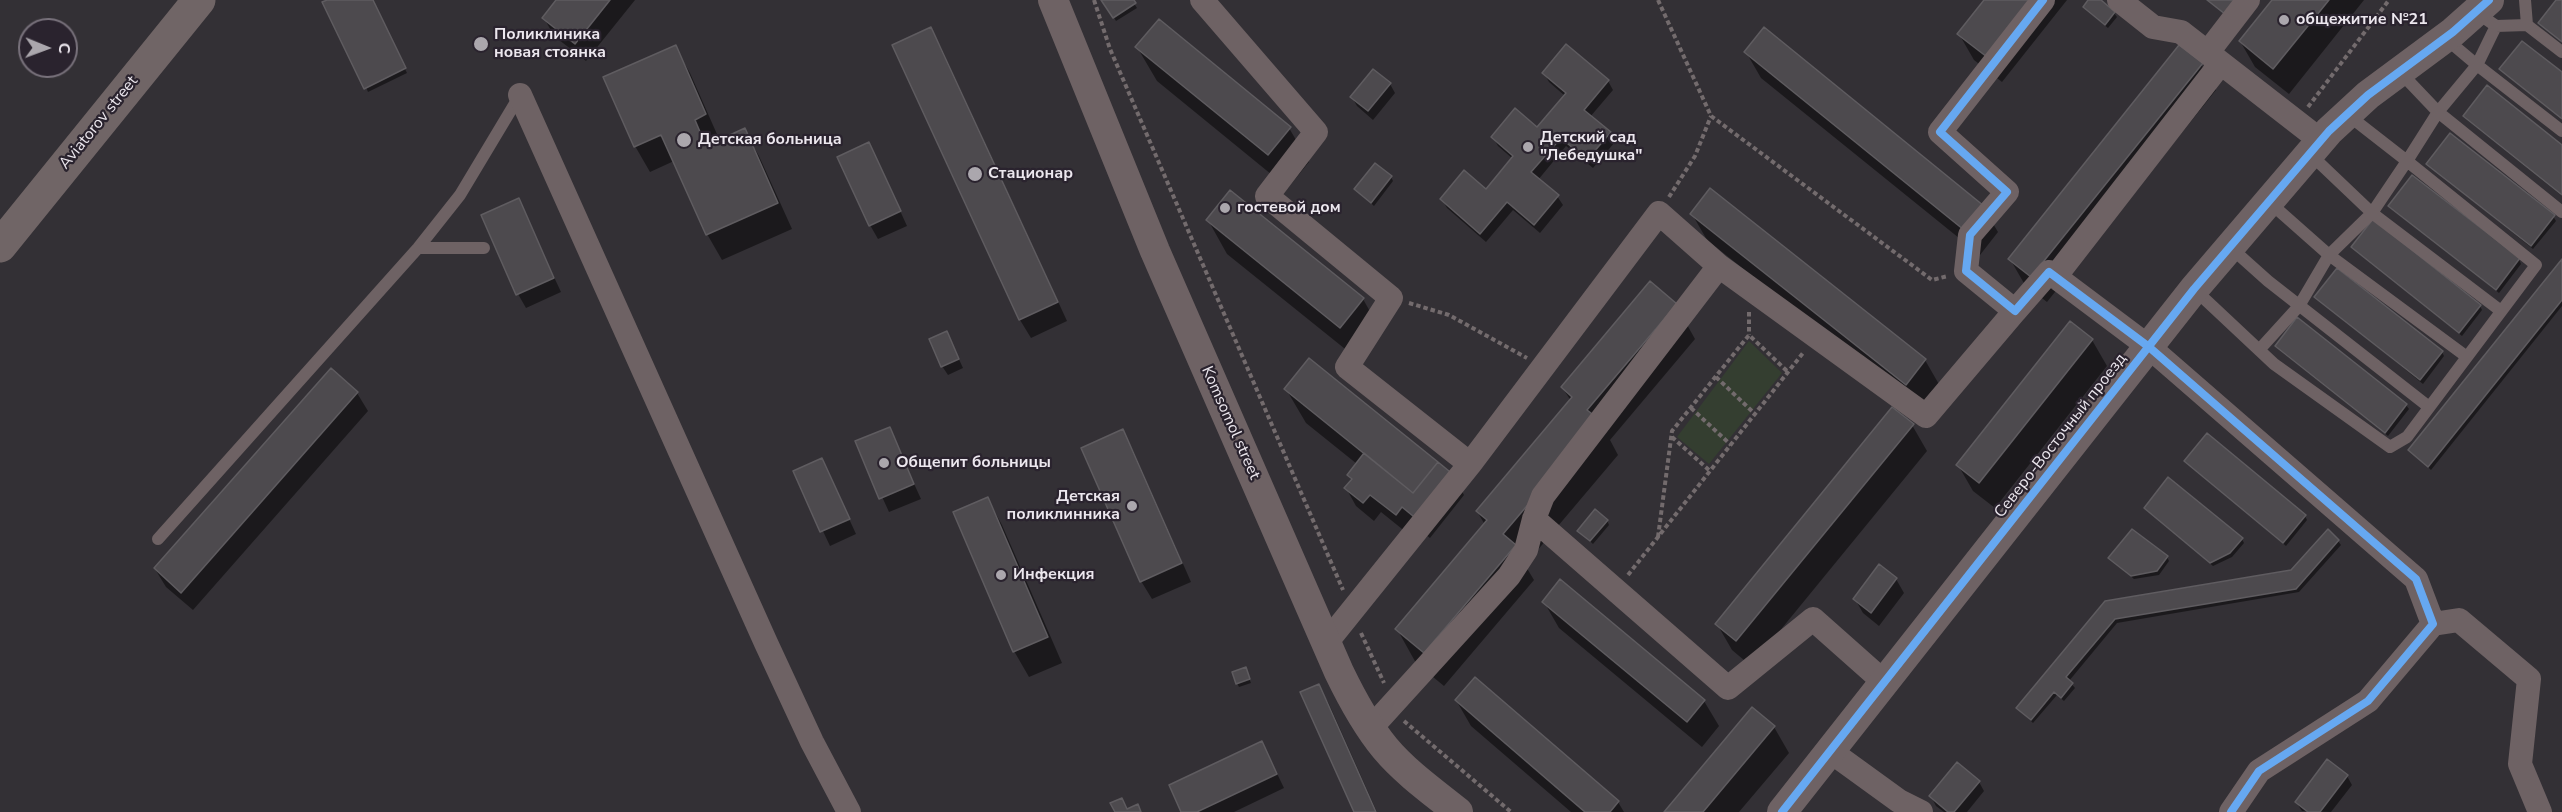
<!DOCTYPE html>
<html>
<head>
<meta charset="utf-8">
<style>
  body { margin:0 }
  #map { position:relative; width:2562px; height:812px; overflow:hidden; background:#333035; font-family:"Nunito Sans",sans-serif }
  canvas { display:block }
  .north { position:absolute; left:18px; top:18px; width:60px; height:60px; box-sizing:border-box; background:#2a232e; border:2px solid #78717b; border-radius:50%; rotate:91deg; font-size:16px; font-weight:700; line-height:24px; text-align:center; color:#ece7ee }
  .north::after { content:''; display:block; margin:auto; width:21px; height:27px; background:#aba7ad; clip-path:polygon(50% 0,100% 100%,50% 72%,0 100%) }
</style>
</head>
<body>
<div id="map">
<canvas width="2562" height="812"></canvas>
<div class="north">С</div>
</div>
<script>
const g = document.querySelector('canvas').getContext('2d');
g.lineJoin = 'round';
function fillPath(path, color) { g.fillStyle = color; g.fill(path, 'evenodd'); }
function trace(path, color, width, dash) { g.strokeStyle = color; g.lineWidth = width; g.lineCap = dash ? 'butt' : 'round'; g.setLineDash(dash || []); g.stroke(path); }
function write(font, color, halo, rows, align = 'center') {
  g.font = font + ' "Nunito Sans",sans-serif'; g.lineWidth = 4.5; g.setLineDash([]); g.textBaseline = 'middle'; g.strokeStyle = halo; g.fillStyle = color; for (const [text, x, y, turn = 0] of rows) {
    g.save(); g.translate(x, y); g.rotate((+turn || 0) * Math.PI / 180); g.textAlign = isNaN(turn) ? turn : align; if (halo) g.strokeText(text, 0, 0); g.fillText(text, 0, 0); g.restore();
  }
}
fillPath(new Path2D(`
  M1749 341 1782 373 1709 464 1677 437Z`), '#343e30');
fillPath(new Path2D(`
  M330 0H372L407 73 368 92Z
  M558 0H635L586 61 554 36 544 18Z
  M1103 0H1132L1137 8 1116 21Z
  M1986 0H2067L2002 82 1974 60 1959 34Z
  M2090 0H2098L2114 13 2117 17 2108 28 2087 11 2084 7Z
  M2273 0H2364L2289 94 2255 67 2240 41Z
  M2558 0H2562V43L2540 23Z
  M931 29 941 47 1067 321 1031 338 1020 320 894 46Z
  M675 47 690 73 720 141 744 130 759 156 792 229 722 260 707 234 674 161 650 172 635 146Z
  M1137 47 1289 128 1309 162 1288 188 1157 81Z
  M1746 52 1983 207 1998 232 1980 255 1761 78Z
  M2201 64 2216 90 2047 302 2025 285 2010 259Z
  M2501 69 2562 74V120L2504 73Z
  M1544 73 1608 81 1613 90 1590 117 1610 133 1615 142 1593 168 1566 146 1538 180 1557 196 1563 205 1540 233 1513 210 1486 242 1447 208 1442 199 1486 191 1513 159 1498 146 1493 137 1537 129 1565 96 1549 82Z
  M1390 84 1395 93 1373 120 1357 106 1352 97Z
  M2465 116 2562 147V196L2467 120Z
  M876 158 907 226 878 239 870 225Z
  M2427 164 2553 216 2556 221 2533 249Z
  M1391 177 1393 181 1374 206 1356 189Z
  M1711 190 1925 360 1940 386 1921 410 1707 240 1692 214Z
  M518 200 561 292 526 308 518 294Z
  M2390 206 2519 259 2521 264 2499 293Z
  M1208 220 1363 299 1382 333 1360 361 1227 254Z
  M2353 248 2480 306 2482 310 2462 336Z
  M2562 261V306L2431 470 2410 450Z
  M2316 297 2442 352 2444 356 2423 384Z
  M1676 305 1695 339 1610 440 1618 455 1525 565 1534 580 1444 686 1416 663 1397 629 1485 525 1477 511 1571 401 1562 387Z
  M2297 319 2406 405 2409 409 2388 436 2279 350 2276 346Z
  M2092 340 2107 366 1995 508 1973 491 1958 465Z
  M951 342 963 368 948 375 942 366Z
  M331 370 357 393 368 411 193 610 166 587 155 569Z
  M1286 389 1454 477 1464 495 1430 538 1413 525 1407 533 1381 512 1374 521 1356 506 1346 488 1352 481 1348 475 1357 464 1306 423Z
  M1912 425 1927 451 1751 666 1732 650 1717 624Z
  M889 429 921 499 889 512 857 442Z
  M1123 431 1133 450 1191 582 1152 599 1141 581Z
  M822 460 856 534 830 546 795 472Z
  M2186 461 2305 516 2307 520 2286 546Z
  M988 499 1002 525 1062 663 1029 677 1014 651 955 513Z
  M2146 508 2242 539 2244 543 2232 557 2213 566Z
  M1607 520 1609 525 1593 544 1579 531Z
  M2338 541 2341 545 2299 592 2117 623 2069 681 2075 688 2064 701 2057 695 2033 723 2018 708 2106 603 2292 571Z
  M2167 557 2169 561 2159 575 2134 579 2110 558Z
  M1879 567 1896 579 1904 593 1879 626 1863 613 1855 599Z
  M1544 602 1704 701 1719 726 1702 747 1559 628Z
  M1247 673 1251 683 1239 687 1237 683Z
  M1475 679 1618 802 1624 812H1571L1471 726 1456 700Z
  M1319 686 1329 704 1377 812H1355Z
  M1774 727 1789 753 1739 812H1666Z
  M1269 757 1284 788 1234 812H1183Z
  M2347 776 2352 785 2331 812 2302 811 2296 802Z
  M1979 782 1984 791 1967 812H1944L1936 806 1931 796Z`), '#0007');
const building = new Path2D(`
  M327 0H373L406 68 364 89 322 2Z
  M556 0H610L575 44 542 18Z
  M1101 0H1134L1136 3 1113 18Z
  M1984 0H2032L1987 57 1957 34Z
  M2088 0H2101L2115 12 2105 25 2083 7Z
  M2207 0H2244L2230 18Z
  M2272 0H2329L2273 69 2239 41Z
  M2556 0H2562V42L2538 23Z
  M1159 19 1291 127 1268 155 1135 47Z
  M931 27 1058 302 1019 320 892 45Z
  M1764 27 1984 206 1964 230 1744 52Z
  M2522 41 2562 72V119L2499 69Z
  M1566 44 1609 80 1584 110 1611 132 1587 160 1561 138 1531 172 1559 195 1534 225 1507 202 1480 234 1440 199 1464 170 1486 189 1513 156 1491 137 1515 108 1537 127 1566 93 1542 73Z
  M676 45 706 114 695 120 706 146 745 128 778 203 706 235 661 135 634 147 603 77Z
  M2179 45 2203 63 2031 277 2008 259Z
  M1373 69 1391 83 1368 111 1350 97Z
  M2487 85 2562 145V195L2463 116Z
  M2450 133 2555 215 2531 246 2426 164Z
  M869 142 901 211 869 226 837 157Z
  M1375 163 1392 176 1371 203 1354 189Z
  M2412 175 2520 258 2496 290 2388 206Z
  M1710 188 1926 359 1906 385 1690 214Z
  M1230 190 1364 298 1340 328 1206 220Z
  M519 198 554 278 516 295 481 215Z
  M2373 219 2481 305 2459 333 2351 247Z
  M2562 259V300L2428 467 2408 450Z
  M2337 268 2443 351 2420 380 2314 297Z
  M1650 281 1677 304 1587 410 1600 420 1503 534 1516 545 1424 653 1395 629 1487 520 1476 511 1572 397 1561 387Z
  M2297 317 2407 404 2385 433 2275 346Z
  M2070 321 2093 339 1979 483 1956 465Z
  M947 331 959 359 941 367 929 339Z
  M1309 358 1438 462 1413 493 1284 389Z
  M331 368 358 392 181 593 154 568Z
  M1892 407 1914 424 1736 641 1715 624Z
  M890 427 914 484 879 499 855 441Z
  M1123 429 1182 563 1140 582 1081 448Z
  M2207 433 2306 515 2283 543 2184 461Z
  M1364 453 1413 493 1438 462 1455 476 1419 521 1402 507 1396 515 1370 495 1363 503 1344 488 1352 479 1347 475Z
  M822 458 850 519 820 532 793 471Z
  M2168 477 2243 538 2230 553 2210 563 2144 508Z
  M988 497 1048 637 1013 652 953 512Z
  M1595 509 1608 520 1590 541 1577 531Z
  M2132 529 2168 556 2157 571 2131 576 2108 558Z
  M2328 529 2339 540 2296 589 2115 619 2066 677 2073 683 2061 698 2054 692 2031 720 2016 708 2105 601 2291 570Z
  M1879 564 1897 578 1871 613 1853 599Z
  M1560 579 1705 700 1687 722 1542 602Z
  M1246 667 1250 679 1236 684 1232 672Z
  M1475 677 1619 801 1610 812H1585L1455 700Z
  M1319 684 1376 812H1354L1300 692Z
  M1752 707 1775 726 1703 812H1664Z
  M1262 741 1277 774 1197 812H1181L1169 785Z
  M2327 759 2348 775 2320 812H2308L2295 802Z
  M1957 762 1980 781 1954 812H1948L1929 796Z
  M1122 798 1127 809 1138 804 1141 812H1115L1110 803Z`);
fillPath(building, '#4d4a4e');
trace(building, '#5f5c60', 1.5);
trace(new Path2D(`
  M1094 0 1110 49 1343 590
  M1658 0 1711 116 1932 280 1948 276
  M2308 107 2389 0
  M1669 197 1695 156 1711 116
  M1409 303 1449 315 1527 358
  M1749 312V335
  M1716 377 1755 414
  M1691 408 1731 445
  M1672 437 1710 471
  M1658 537 1672 431 1749 335 1788 372
  M1628 575 1803 353
  M1361 633 1384 683
  M1404 721 1511 812`), '#736b6d', 4, [4.5, 3]);
trace(new Path2D(`
  M2525 0 2527 25 2562 52
  M2476 12 2496 26 2527 25
  M2496 26 2477 65 2562 131
  M2400 72 2438 112 2477 65 2445 38
  M2348 115 2407 161 2438 112 2562 212
  M2268 201 2329 255 2467 357
  M2230 247 2268 281 2429 407
  M418 248H484
  M2194 289 2274 364 2390 447 2407 437 2536 265 2407 161 2372 213 2310 154
  M2259 350 2299 306 2329 255 2372 213 2501 311
  M158 539 418 248 460 195 520 95`), '#6e6264', 12);
trace(new Path2D(`
  M1202 0 1316 132 1267 196 1391 298 1347 367 1470 464 1326 643
  M2043 0 1940 132 2007 192 1970 235 1966 271 2015 311 2049 272 2149 347 2416 579 2433 624 2368 701 2259 771 2231 812
  M2119 0 2153 27 2181 32 2320 140
  M2208 52 2248 0
  M520 95 766 643 812 742 849 812
  M2055 277 2221 63
  M1470 464 1659 213 1719 266
  M1534 519 1728 688 1813 619 1884 682
  M2433 624 2459 620 2529 679 2520 764 2540 812
  M1370 729 1509 576 1526 550 1534 519 1543 496 1719 266 1926 416 2015 311
  M1830 751 1899 801 1921 812`), '#6e6264', 24);
trace(new Path2D(`
  M1053 0 1155 251 1339 672C1352 699 1366 725 1385 748 1405 772 1433 792 1458 812
  M1782 812 2194 289 2329 131 2368 95 2453 32 2489 0`), '#6e6264', 30);
trace(new Path2D(`
  M0 246 199 0`), '#706566', 33);
trace(new Path2D(`
  M2043 0 1940 132 2007 192 1970 235 1966 271 2015 311 2049 272 2149 347 2416 579 2433 624 2368 701 2259 771 2231 812
  M1782 812 2194 289 2329 131 2368 95 2453 32 2489 0`), '#66a8f1', 8);
for (const [x, y, r, color] of [
  [2284,20,6,"#aba7ad"],
  [481,44,8,"#aba7ad"],
  [684,140,8,"#aba7ad"],
  [1528,147,6,"#aba7ad"],
  [975,174,8,"#aba7ad"],
  [1225,208,6,"#aba7ad"],
  [884,463,6,"#aba7ad"],
  [1132,506,6,"#aba7ad"],
  [1001,575,6,"#aba7ad"]
]) { const dot = new Path2D(); dot.arc(x, y, r, 0, 2 * Math.PI); g.fillStyle = color; g.fill(dot); trace(dot, '#2a232e', 2); }
write('bold 16px', '#ece7ee', '#2a232e', [
  ["общежитие №21",2296,20],
  ["Поликлиника",494,35],
  ["новая стоянка",494,53],
  ["Детский сад",1540,138],
  ["\"Лебедушка\"",1540,156],
  ["Детская больница",698,140],
  ["Стационар",988,174],
  ["гостевой дом",1237,208],
  ["Общепит больницы",896,463],
  ["Детская",1120,497,"right"],
  ["поликлинника",1120,515,"right"],
  ["Инфекция",1013,575]
], 'left');
write('16px', '#ece7ee', '#2a232e', [
  ["Aviatorov street",99,123,-51],
  ["Komsomol street",1230,423,66],
  ["Северо-Восточный проезд",2061,436,-52]
]);
</script>
</body>
</html>
